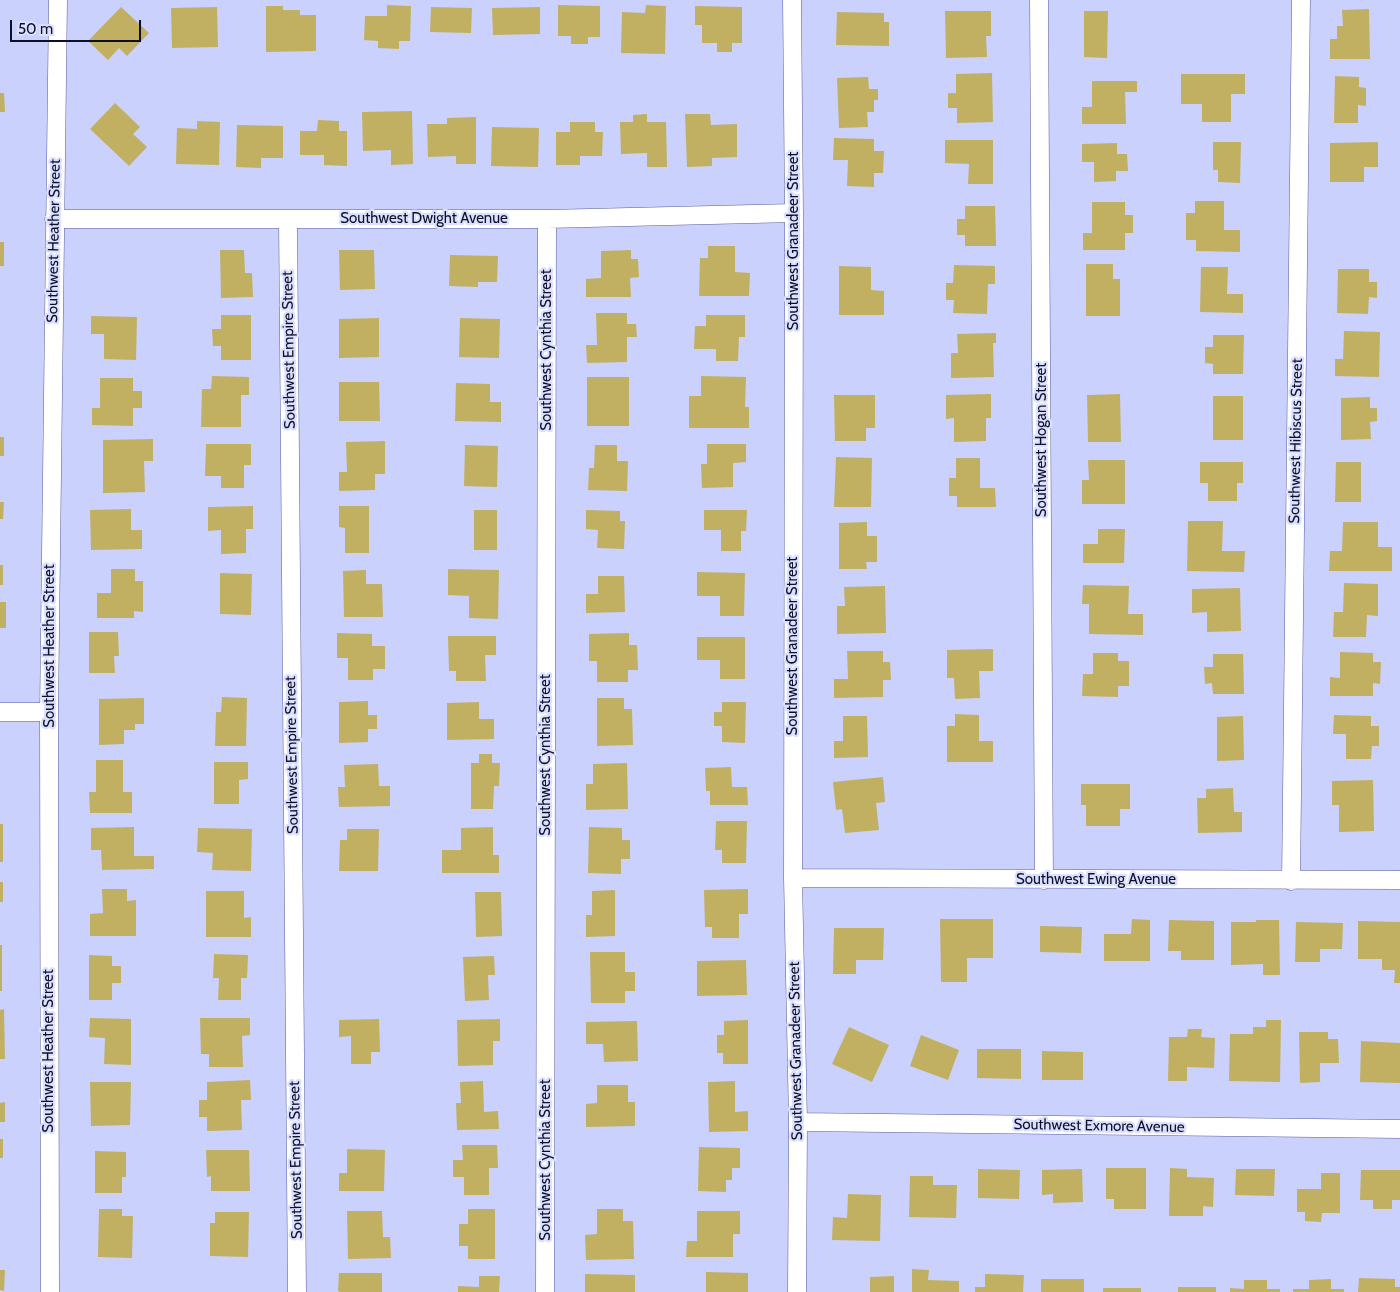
<!DOCTYPE html>
<html>
<head>
<meta charset="utf-8">
<style>
  body { margin:0 }
  #map { position:relative; width:1400px; height:1292px; overflow:hidden; background:#cad1fd; font-family:Cabin,sans-serif }
  canvas { display:block }
  .scale { position:absolute; left:10px; top:20px; width:131px; height:22px; box-sizing:border-box; border:2px solid #0d0f28; border-top:0; padding-left:6px; font-size:15px; line-height:18px; white-space:nowrap; color:#0d0f28; -webkit-text-stroke:4px #dae0fd; paint-order:stroke }
</style>
</head>
<body>
<div id="map">
<canvas width="1400" height="1292"></canvas>
<div class="scale">50 m</div>
</div>
<script>
const g = document.querySelector('canvas').getContext('2d');
g.lineJoin = 'round';
function fillPath(path, color) { g.fillStyle = color; g.fill(path, 'evenodd'); }
function trace(path, color, width, dash) { g.strokeStyle = color; g.lineWidth = width; g.lineCap = dash ? 'butt' : 'round'; g.setLineDash(dash || []); g.stroke(path); }
function write(font, color, halo, rows, align = 'center') {
  g.font = font + ' Cabin,sans-serif'; g.lineWidth = 4.5; g.setLineDash([]); g.textBaseline = 'middle'; g.strokeStyle = halo; g.fillStyle = color; for (const [text, x, y, turn = 0] of rows) {
    g.save(); g.translate(x, y); g.rotate((+turn || 0) * Math.PI / 180); g.textAlign = isNaN(turn) ? turn : align; if (halo) g.strokeText(text, 0, 0); g.fillText(text, 0, 0); g.restore();
  }
}
fillPath(new Path2D(`
  M387 5 411 6 410 41H399V49L378 48V41L364 40 365 16H387Z
  M558 5 600 6V37H588V44H571V36H558Z
  M646 5 666 6 665 54 621 53 622 12 645 13Z
  M266 6H283V10H300V15H316V51L266 52Z
  M695 6 742 7V43H732V52H717V43H702V25H695Z
  M121 7 149 33 127 56 119 48 108 60 88 41Z
  M217 7 218 47 172 48 171 8Z
  M431 7 472 8 471 33 430 32Z
  M540 7V34L493 35 492 8Z
  M1369 9 1370 59H1330V39H1337V26H1343L1342 10Z
  M945 11H991V36H986L987 57 946 58Z
  M1084 11H1108L1107 58 1084 57Z
  M837 12 884 13V22H889V46L836 45Z
  M992 73 993 122 957 123V108H948V93H956V74Z
  M1181 74H1245V94H1231V122H1202V104H1181Z
  M1335 76 1359 77V87L1366 88V106L1358 105V123H1334Z
  M868 77 869 89H878V100H874V112H867L868 127 839 128 837 78Z
  M1092 81H1137V92H1125L1126 124H1082V107H1092Z
  M0 93H4L5 112H0Z
  M115 103 140 127 133 134 147 147 129 166 90 129Z
  M412 111 413 164 391 165V150L363 151 362 112Z
  M647 114V122H666L667 167H647V153L621 154 620 122H633V115Z
  M685 114H710L711 125 737 124V157L712 158V166L687 167Z
  M476 117V164H456V156L428 157 427 124H447V118Z
  M318 120 339 121V131H347V166L324 165V155H300V131H317Z
  M197 121 220 122 219 165 176 164 177 128 197 129Z
  M570 122H595V132H603L602 156H580V165H556V132H570Z
  M237 125 283 126V158H261V168L236 167Z
  M492 127 539 128 538 167 491 166Z
  M834 138 874 139V151H884L883 173H874V187L847 186 848 160H833Z
  M945 140H993V184H968L969 164 945 163Z
  M1213 142H1241L1240 183 1218 182V170H1213Z
  M1378 142V167H1364V182H1330V143Z
  M1117 143V154H1127L1128 171H1116V181L1094 182V162H1082V144Z
  M1195 201H1224V230H1240V252L1196 251V240H1186V213H1195Z
  M1092 202H1125V215H1133V233H1125V250H1083V233H1092Z
  M965 206H995L996 246H965V235H957V219H965Z
  M0 242H4V266H0Z
  M708 246H735V272L750 273 749 296H699L700 258H708Z
  M220 250H244L245 273H252L253 297 221 298Z
  M339 250H374L375 289 340 290Z
  M631 250V259H638L639 277 630 278 631 297H586V279L601 278V251Z
  M450 255 498 256 497 282H478V287L449 286Z
  M1086 264H1113V279H1120V316H1086Z
  M954 265 995 266V284H988L987 314 953 313 954 300H946V283H953Z
  M839 266 871 267V290L884 291V315H839Z
  M1201 267H1228L1227 294H1243V313L1200 312Z
  M1338 269H1369V282H1377V298L1369 297 1368 314 1337 313Z
  M596 313H627V324H636L637 337H627V362L587 363 586 345H597Z
  M221 315H251V360H221V346H213L212 329H221Z
  M706 315H745V337H739L738 361H716V349H694L695 326H706Z
  M91 316 137 317 136 360 104 359V334H91Z
  M379 318V357L339 358V319Z
  M460 318 500 319 499 358 459 357Z
  M1344 331 1380 332 1379 377 1335 376V359H1343Z
  M996 333V343H993L994 377 951 378V353H958L957 334Z
  M1213 335H1244L1243 374H1213V364L1205 363V347H1213Z
  M212 376 249 377V395H241V427H201L202 389H211Z
  M701 376 746 377 745 407H749V428H689V396H701Z
  M587 377H629V426H587Z
  M100 378H133V391H142V408H133V426L92 425V408H100Z
  M339 382H379L380 421H339Z
  M456 383 490 384V402H501V422L455 421Z
  M991 394V418H986V441L954 442V418L946 419V395Z
  M1120 394 1121 442H1088L1087 395Z
  M834 395H875V428H866V441H835Z
  M1213 396H1243V440H1213Z
  M1370 397V408H1377V421L1370 422 1371 439 1341 440V398Z
  M0 437H4V456H0Z
  M153 439V461H144L145 492 103 493V440Z
  M385 441V474H375V490L339 491V472H347L346 442Z
  M206 444H251V465H244V488H221V476H205Z
  M707 444H746V462L733 463V487L702 488 701 464H707Z
  M465 445 498 446 497 487 464 486Z
  M595 445H617V461H628L627 491 588 490 589 468H594Z
  M836 457 872 458 871 507H834Z
  M956 458H980V488H995L996 507H957V496H949V478H956Z
  M1088 460H1125V504H1082V480H1089Z
  M1200 462H1243V483H1237V501H1208V483H1200Z
  M1336 462H1361V502H1335Z
  M0 502H4L3 519H0Z
  M253 506V529H246V553L221 554V530L208 531V507Z
  M339 506H369V553H345V528L339 527Z
  M131 509V530H142V549L91 550 90 510Z
  M474 510H497V550H474Z
  M586 510 620 511V521H625L624 549 597 548 598 530 586 529Z
  M704 510H747L746 531H741V551H721V530H704Z
  M1188 521H1223L1222 551H1245L1244 572 1187 571Z
  M867 522V536H877V562H866L867 569H839V523Z
  M1343 522H1378V547H1392V571H1329L1330 551H1342Z
  M1098 529H1125L1124 563H1083V544H1098Z
  M0 565H3V585H0Z
  M111 569H135V581H143V612L134 611V618H97V593H111Z
  M448 569 499 570 498 619 469 618V596L448 595Z
  M366 570V584H382L383 617H344L343 571Z
  M697 572 745 573 744 616H720V596H697Z
  M220 573 252 574 251 615 220 614Z
  M598 576H624L625 612 586 613V594H598Z
  M1344 583 1378 584V616L1367 615 1366 637H1333L1334 612H1343Z
  M1083 585 1129 586 1128 614H1143V635L1089 634V604H1082Z
  M885 586 886 633 837 634V606H845L844 587Z
  M1240 588 1241 631 1207 632V612L1192 613V589Z
  M0 602H6V628H0Z
  M89 632H118L119 656H114L115 673H89Z
  M337 633 372 634V646H385V669H373V680H348V658H337Z
  M629 633V645H637L638 670H628V682H597V661H589V634Z
  M448 636H496V655H485L486 681H456V671H449Z
  M697 637H745V679H720V660H697Z
  M993 649V671H979L980 698 955 699 954 678H947V650Z
  M847 651H883V662H890L891 680H883V697L834 698V679H848Z
  M1340 652 1373 653V662H1381L1380 684 1373 683V696H1330V677L1340 678Z
  M1093 653H1118V661H1129V686H1118V697L1082 696 1083 674H1093Z
  M1213 654H1243L1244 694H1213L1212 683 1205 684 1204 667H1213Z
  M222 697 247 698 246 746H215L216 712H221Z
  M144 698V724H135V730H124V744L99 745V699Z
  M597 698H624V709H632L633 745 597 746Z
  M368 701V715H377V729H368V742L339 743V702Z
  M479 702V719H494V739L447 740V703Z
  M722 702H746L745 743 722 742V726H714V712H722Z
  M955 714 979 715V741H993V762H947V726H955Z
  M1334 715 1371 716V726H1379V746H1372L1371 759H1346V734H1333Z
  M843 716H867L868 757 834 758V741H843Z
  M1243 716 1244 760 1217 761V717Z
  M479 754H492V763H500L499 786H494L493 809H471V763H479Z
  M96 760H123V792H132V813H90L89 792H96Z
  M214 762H248V779L239 780V804H214Z
  M627 763 628 809 586 810V784H593V764Z
  M378 764 379 786H390V806L339 807 338 787H345L344 765Z
  M731 767 732 787H747L748 805H710V791H706L705 768Z
  M883 777 885 802 876 803 879 830 845 833 842 809 836 810 833 782Z
  M1373 780 1374 831 1339 832V805H1332V781Z
  M1081 784H1130V809H1120V826H1086V805H1081Z
  M1233 788 1234 812H1242V832L1198 833 1197 798H1206V789Z
  M716 821H747L746 863H722V850H715Z
  M0 824H3V862H0Z
  M134 827V856H154V869L102 870 101 850H91V828Z
  M493 827V855H499V873H442V850H461V828Z
  M589 827 622 828V840H630V859H621V874L588 873Z
  M198 828 252 829 251 871 212 870 213 853 197 852Z
  M347 829H379L378 871H339L340 840H347Z
  M0 882H3V902H0Z
  M102 889H127V901L136 900V936H90V914L103 913Z
  M748 889V914H739V938H712V927H705L704 890Z
  M615 890V936L586 937V915H592V891Z
  M206 891H244V918L251 917V937H206Z
  M475 892H501L502 936 476 937Z
  M940 919H993V958H967V982H941Z
  M1132 919 1150 920V961H1104V934H1131Z
  M1169 920 1214 921V960H1181V951H1168Z
  M1256 920H1279L1280 975H1263V964L1231 965V922H1256Z
  M1358 921 1400 922V983H1394L1395 970H1382V959H1358Z
  M1296 922 1343 923 1342 949H1320V962H1295Z
  M1040 926 1082 927 1081 953 1040 952Z
  M834 928H884L883 960H856V974H833Z
  M0 945H2V991H0Z
  M590 952H625V972H635V991H625V1003H591Z
  M214 954 248 955 247 978H241V1000H218L219 978H213Z
  M89 955 112 956V966H121V983H112V1000H89Z
  M494 956 495 975H488L489 1000 465 1001 463 957Z
  M746 960 747 995 697 996V961Z
  M4 1009 5 1059H0V1010Z
  M90 1018 131 1019V1065L104 1064 105 1038 89 1037Z
  M200 1018H250V1035L242 1036 243 1067H209V1054H201Z
  M379 1019 380 1052H371V1064H351V1036L339 1037V1020Z
  M500 1019V1041H493V1065L458 1066 457 1020Z
  M748 1020V1064H723V1053H717V1035H724V1021Z
  M1266 1020H1281L1280 1082 1229 1081 1230 1034H1253V1027H1266Z
  M637 1021 638 1061 604 1062 603 1044H586V1022Z
  M849 1027 889 1045 872 1082 832 1064Z
  M1188 1029H1202L1201 1037 1215 1038 1214 1068 1187 1067V1081H1168L1169 1037H1187Z
  M1299 1032H1328V1039H1338L1339 1063H1320V1082L1300 1083Z
  M921 1035 959 1050 948 1080 910 1066Z
  M1361 1041 1400 1043V1083L1360 1082Z
  M977 1049H1021V1079L977 1078Z
  M1042 1051 1083 1052V1080H1042Z
  M250 1080 251 1100H241L242 1130 207 1131V1117H199V1100H207V1082Z
  M483 1081 484 1112 498 1111 499 1129 457 1130 456 1103H461L460 1082Z
  M735 1081V1112L748 1111V1131L709 1132 708 1082Z
  M90 1082H131L130 1125 91 1126Z
  M597 1085H628V1102H635V1126L586 1127V1104L597 1103Z
  M5 1102V1122H0V1103Z
  M0 1139H3V1158H0Z
  M462 1145H497L498 1168H489V1195H464V1177H453V1160H463Z
  M699 1147 740 1148V1168H732V1180H726V1192L698 1191Z
  M347 1149 385 1150 384 1191H339V1173H347Z
  M206 1150H249L250 1191H211V1176L207 1177Z
  M95 1151 126 1152V1177H122V1193H95Z
  M1106 1168H1146V1209H1114V1199H1106Z
  M1170 1168 1187 1169V1177L1214 1178 1213 1207 1203 1206V1216H1169Z
  M978 1169 1020 1170 1019 1199 978 1198Z
  M1082 1169 1083 1202 1053 1203V1194L1042 1195V1170Z
  M1236 1169H1275L1274 1196 1235 1195Z
  M1361 1170H1400V1200H1392V1209H1373V1200H1360Z
  M1321 1173H1340V1213H1322L1321 1222 1305 1221V1212H1297V1189H1321Z
  M910 1176H933V1185H957L956 1218 909 1217Z
  M848 1194 881 1195 880 1241 832 1240 833 1217 847 1218Z
  M99 1209H122V1216H133L132 1258 98 1257Z
  M468 1209H495V1259H468V1246H459V1224H468Z
  M597 1209H623V1221H633L634 1259 586 1260 585 1235 597 1234Z
  M347 1211H382L383 1237H390L391 1258 348 1259Z
  M697 1211H740V1234H733V1257H686L687 1241H697Z
  M215 1212H249L248 1257 210 1256V1223H215Z
  M912 1269 929 1270 928 1280 959 1281V1292H912Z
  M0 1270H5L4 1291 0 1290Z
  M706 1272 748 1273V1292H706Z
  M339 1273H382V1292H340L338 1291Z
  M585 1274 635 1275V1292H585Z
  M985 1274 1024 1275 1023 1292H975V1287H985Z
  M479 1276H500L499 1292H458V1286L479 1287Z
  M894 1276V1292H870V1277Z
  M1359 1278 1395 1279V1287H1400V1292H1358Z
  M1041 1279H1084V1292H1041Z
  M1331 1279V1289H1344V1292H1293V1289H1309V1280Z
  M1244 1280H1267V1289H1280V1292H1230V1288L1244 1289Z
  M1178 1287H1216V1292H1178Z
  M1103 1288H1141V1292H1103Z`), '#c1b062');
const minor = new Path2D(`
  M792 0 794 213 793 878 798 1122 797 1292
  M1039 0 1044 880
  M54 219H547L794 213
  M288 219 297 1292
  M0 712H49
  M793 878 1400 880
  M1291 881 1301 0
  M798 1122 1400 1129
  M50 1292 49 712 58 0
  M545 1292 547 219`);
trace(minor, '#575e9e', 19);
trace(minor, '#fff', 18);
write('15px', '#0d0f28', '#dae0fd', [
  ["Southwest Dwight Avenue",424,219],
  ["Southwest Heather Street",54,241,-89],
  ["Southwest Granadeer Street",794,241,-90],
  ["Southwest Empire Street",289,350,-91],
  ["Southwest Cynthia Street",547,350,-90],
  ["Southwest Hogan Street",1042,440,-90],
  ["Southwest Hibiscus Street",1296,441,-89],
  ["Southwest Heather Street",50,646,-90],
  ["Southwest Granadeer Street",793,646,-90],
  ["Southwest Empire Street",292,755,-91],
  ["Southwest Cynthia Street",546,755,-90],
  ["Southwest Ewing Avenue",1096,880],
  ["Southwest Heather Street",49,1051,-90],
  ["Southwest Granadeer Street",796,1051,-91],
  ["Southwest Exmore Avenue",1099,1126,1],
  ["Southwest Empire Street",296,1160,-91],
  ["Southwest Cynthia Street",546,1160,-90]
]);
</script>
</body>
</html>
